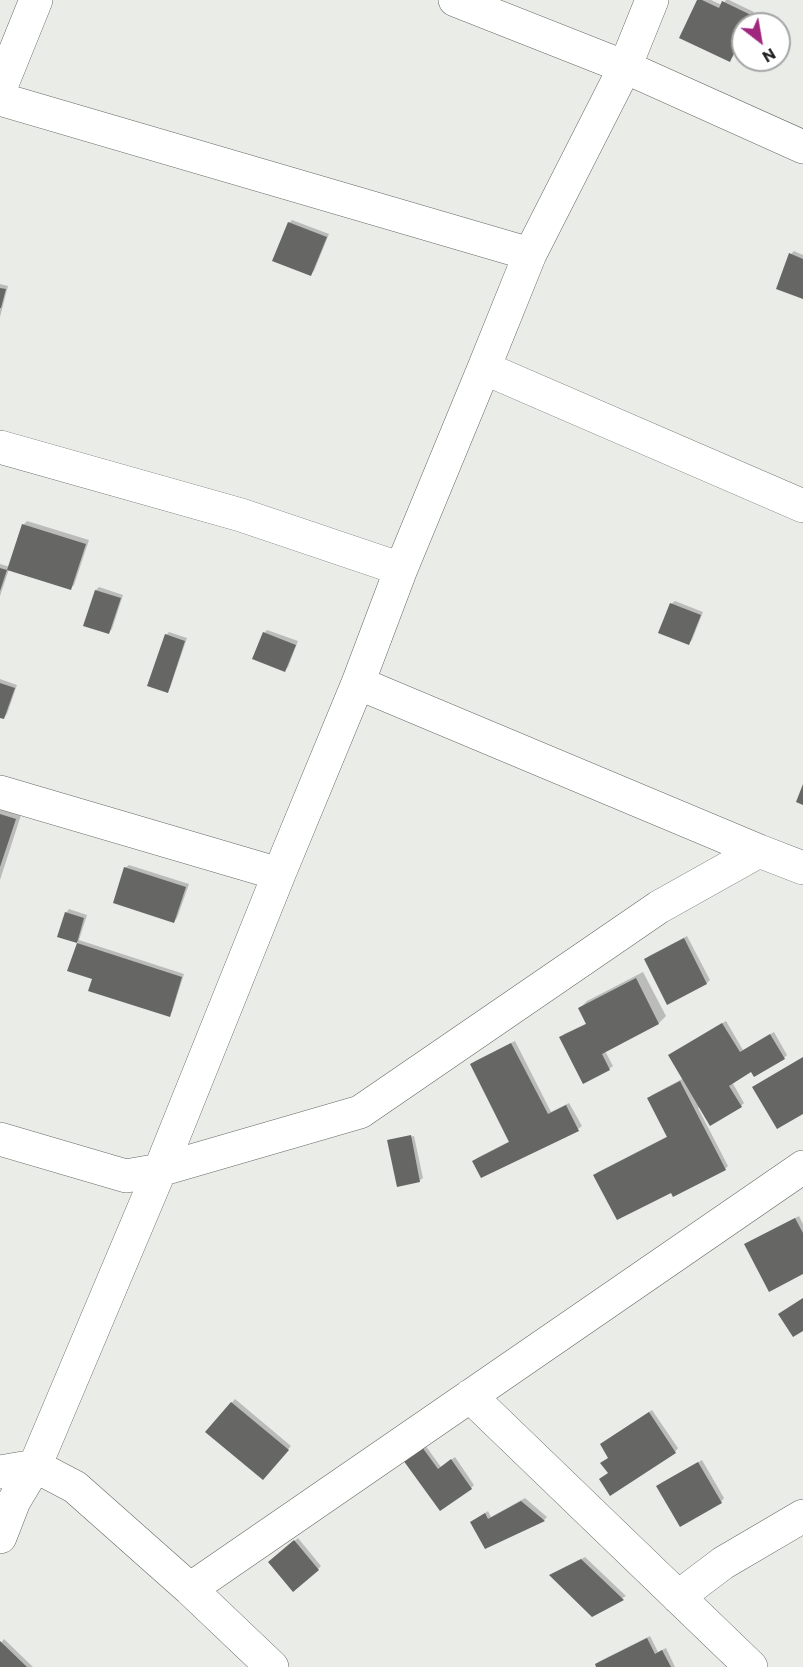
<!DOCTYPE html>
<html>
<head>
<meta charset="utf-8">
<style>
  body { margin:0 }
  #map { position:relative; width:803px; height:1667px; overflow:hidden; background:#eaece8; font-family:Commissioner,sans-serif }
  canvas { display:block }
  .north { position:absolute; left:731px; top:12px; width:60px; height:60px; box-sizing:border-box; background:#fff; border:2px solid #a4a5a4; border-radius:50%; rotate:149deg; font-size:16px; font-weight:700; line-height:24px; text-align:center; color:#1c1d1b }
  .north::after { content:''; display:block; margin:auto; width:21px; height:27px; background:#a0267e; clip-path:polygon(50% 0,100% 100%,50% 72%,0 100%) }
</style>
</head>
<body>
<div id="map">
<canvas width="803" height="1667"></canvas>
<div class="north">N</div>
</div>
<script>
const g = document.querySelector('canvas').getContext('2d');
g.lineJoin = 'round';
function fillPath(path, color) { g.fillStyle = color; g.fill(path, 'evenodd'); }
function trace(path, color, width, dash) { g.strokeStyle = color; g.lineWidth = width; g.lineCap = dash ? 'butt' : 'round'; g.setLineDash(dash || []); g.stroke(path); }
fillPath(new Path2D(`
  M699 0H711L722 5 726 0H729L754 12 748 24H743V35L733 57 729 60Z
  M292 220 329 234 314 271 311 274 289 223Z
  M794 251 803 255V298L791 254Z
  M0 284 8 286 0 317Z
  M27 521 89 540 74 585 71 588 9 569 0 596V564L10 567 24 524Z
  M99 587 123 595 112 629 109 632 96 590Z
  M675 601 703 612 692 640 689 643 671 604Z
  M267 630 298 641 288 667 285 670 264 633Z
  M169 632 187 638 170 688 167 691 166 635Z
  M0 679 17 685 7 714 4 717 0 716Z
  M0 805 22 812 0 880Z
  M129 865 189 884 177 918 174 922 125 868Z
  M69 909 87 915 79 940 184 974 172 1012 169 1015 94 978 69 970 78 942 58 936 66 913Z
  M687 936 710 980 707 983 668 1003 645 959 649 956Z
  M643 972 666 1016 659 1023 605 1051 613 1066 609 1069 561 1038 564 1034 588 1023 580 1008 587 1001Z
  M726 1021 743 1050 774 1032 787 1055 784 1058 752 1070 732 1082 744 1103 741 1106 698 1108 728 1166 725 1169 672 1191 595 1175 598 1172 668 1136 649 1098 652 1095 684 1078 670 1055Z
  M515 1041 551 1112 569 1103 582 1126 578 1129 482 1176 474 1161 477 1158 510 1141 471 1064 475 1061Z
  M414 1136 423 1178 419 1181 389 1140 391 1139V1141Z
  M799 1216 803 1224V1273L749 1242Z
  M235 1399 291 1446 266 1475 207 1432Z
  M652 1410 678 1448 675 1452 609 1473 602 1463 610 1457 605 1441Z
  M425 1445 441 1467 455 1457 474 1485 471 1488 405 1460Z
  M702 1460 724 1498 721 1502 661 1483Z
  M525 1498 547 1517 544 1520 486 1547 472 1522 488 1511 491 1517Z
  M298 1538 321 1566 318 1569 273 1559Z
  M585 1557 626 1596 593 1615 555 1573Z
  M650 1636 658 1652 666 1648 675 1667H598L596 1664 600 1661Z
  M4 1639 33 1667H0V1644Z`), '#0003');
fillPath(new Path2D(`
  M697 0H702L719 8 722 1 751 15 747 24H743V33L730 62 679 38Z
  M288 222 327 237 311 276 272 261Z
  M789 253 803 259V299L776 289Z
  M0 288 6 289 1 308H0Z
  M22 524 86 544 71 590 7 570 0 591V568L7 570Z
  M95 590 121 598 109 634 83 626Z
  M670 603 701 615 689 645 658 633Z
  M263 632 296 645 285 672 252 659Z
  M165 634 185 641 168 693 147 686Z
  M0 683 15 688 4 719 0 718Z
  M803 784V805L796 802Z
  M0 814 16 819 0 867Z
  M124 867 186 887 174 923 113 903Z
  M65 912 84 918 77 943 57 937Z
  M684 938 707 984 667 1005 644 959Z
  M77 943 182 977 170 1017 88 991 92 979 67 971Z
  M636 978 659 1024 602 1054 610 1070 583 1084 559 1037 586 1024 578 1008Z
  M722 1023 740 1052 770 1034 785 1059 754 1077 751 1072 729 1086 742 1107 710 1126 668 1055Z
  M511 1043 548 1114 566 1105 579 1131 481 1178 472 1161 509 1142 470 1064Z
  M803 1057V1114L777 1129 752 1087Z
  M680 1081 726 1170 673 1197 671 1193 617 1220 593 1175 667 1137 647 1098Z
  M411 1135 420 1182 397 1187 387 1140Z
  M795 1218 803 1233V1274L769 1292 744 1244Z
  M803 1298V1331L793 1337 778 1314Z
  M231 1402 289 1450 263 1480 205 1432Z
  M649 1412 676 1453 610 1496 599 1479 608 1473 600 1463 608 1458 600 1444Z
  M422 1447 438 1469 451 1459 472 1489 440 1511 403 1460Z
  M698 1462 722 1503 680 1527 656 1486Z
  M521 1501 545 1521 485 1549 470 1522 485 1513 488 1519Z
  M294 1540 319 1570 293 1592 268 1562Z
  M581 1559 624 1600 592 1617 549 1575Z
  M647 1638 655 1654 662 1650 671 1667H596L595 1664Z
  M0 1641 27 1667H0Z`), '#666764');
const minor = new Path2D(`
  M455 0 625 67 803 147
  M0 89 36 0
  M0 99 530 254
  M484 368 803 506
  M0 447 241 515 401 569
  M358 683 759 851 803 868
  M0 792 279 874
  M0 1139 126 1176 160 1170 360 1112 659 907 759 851
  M470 1396 751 1667
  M0 1472 35 1466 75 1487 190 1589 272 1667
  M0 1537 14 1501 35 1466 160 1170 279 874 358 683 401 569 484 368 530 254 625 67 652 0
  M190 1589 803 1167
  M678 1597 723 1563 803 1516`);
trace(minor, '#676864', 34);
trace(minor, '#fff', 33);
</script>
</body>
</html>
